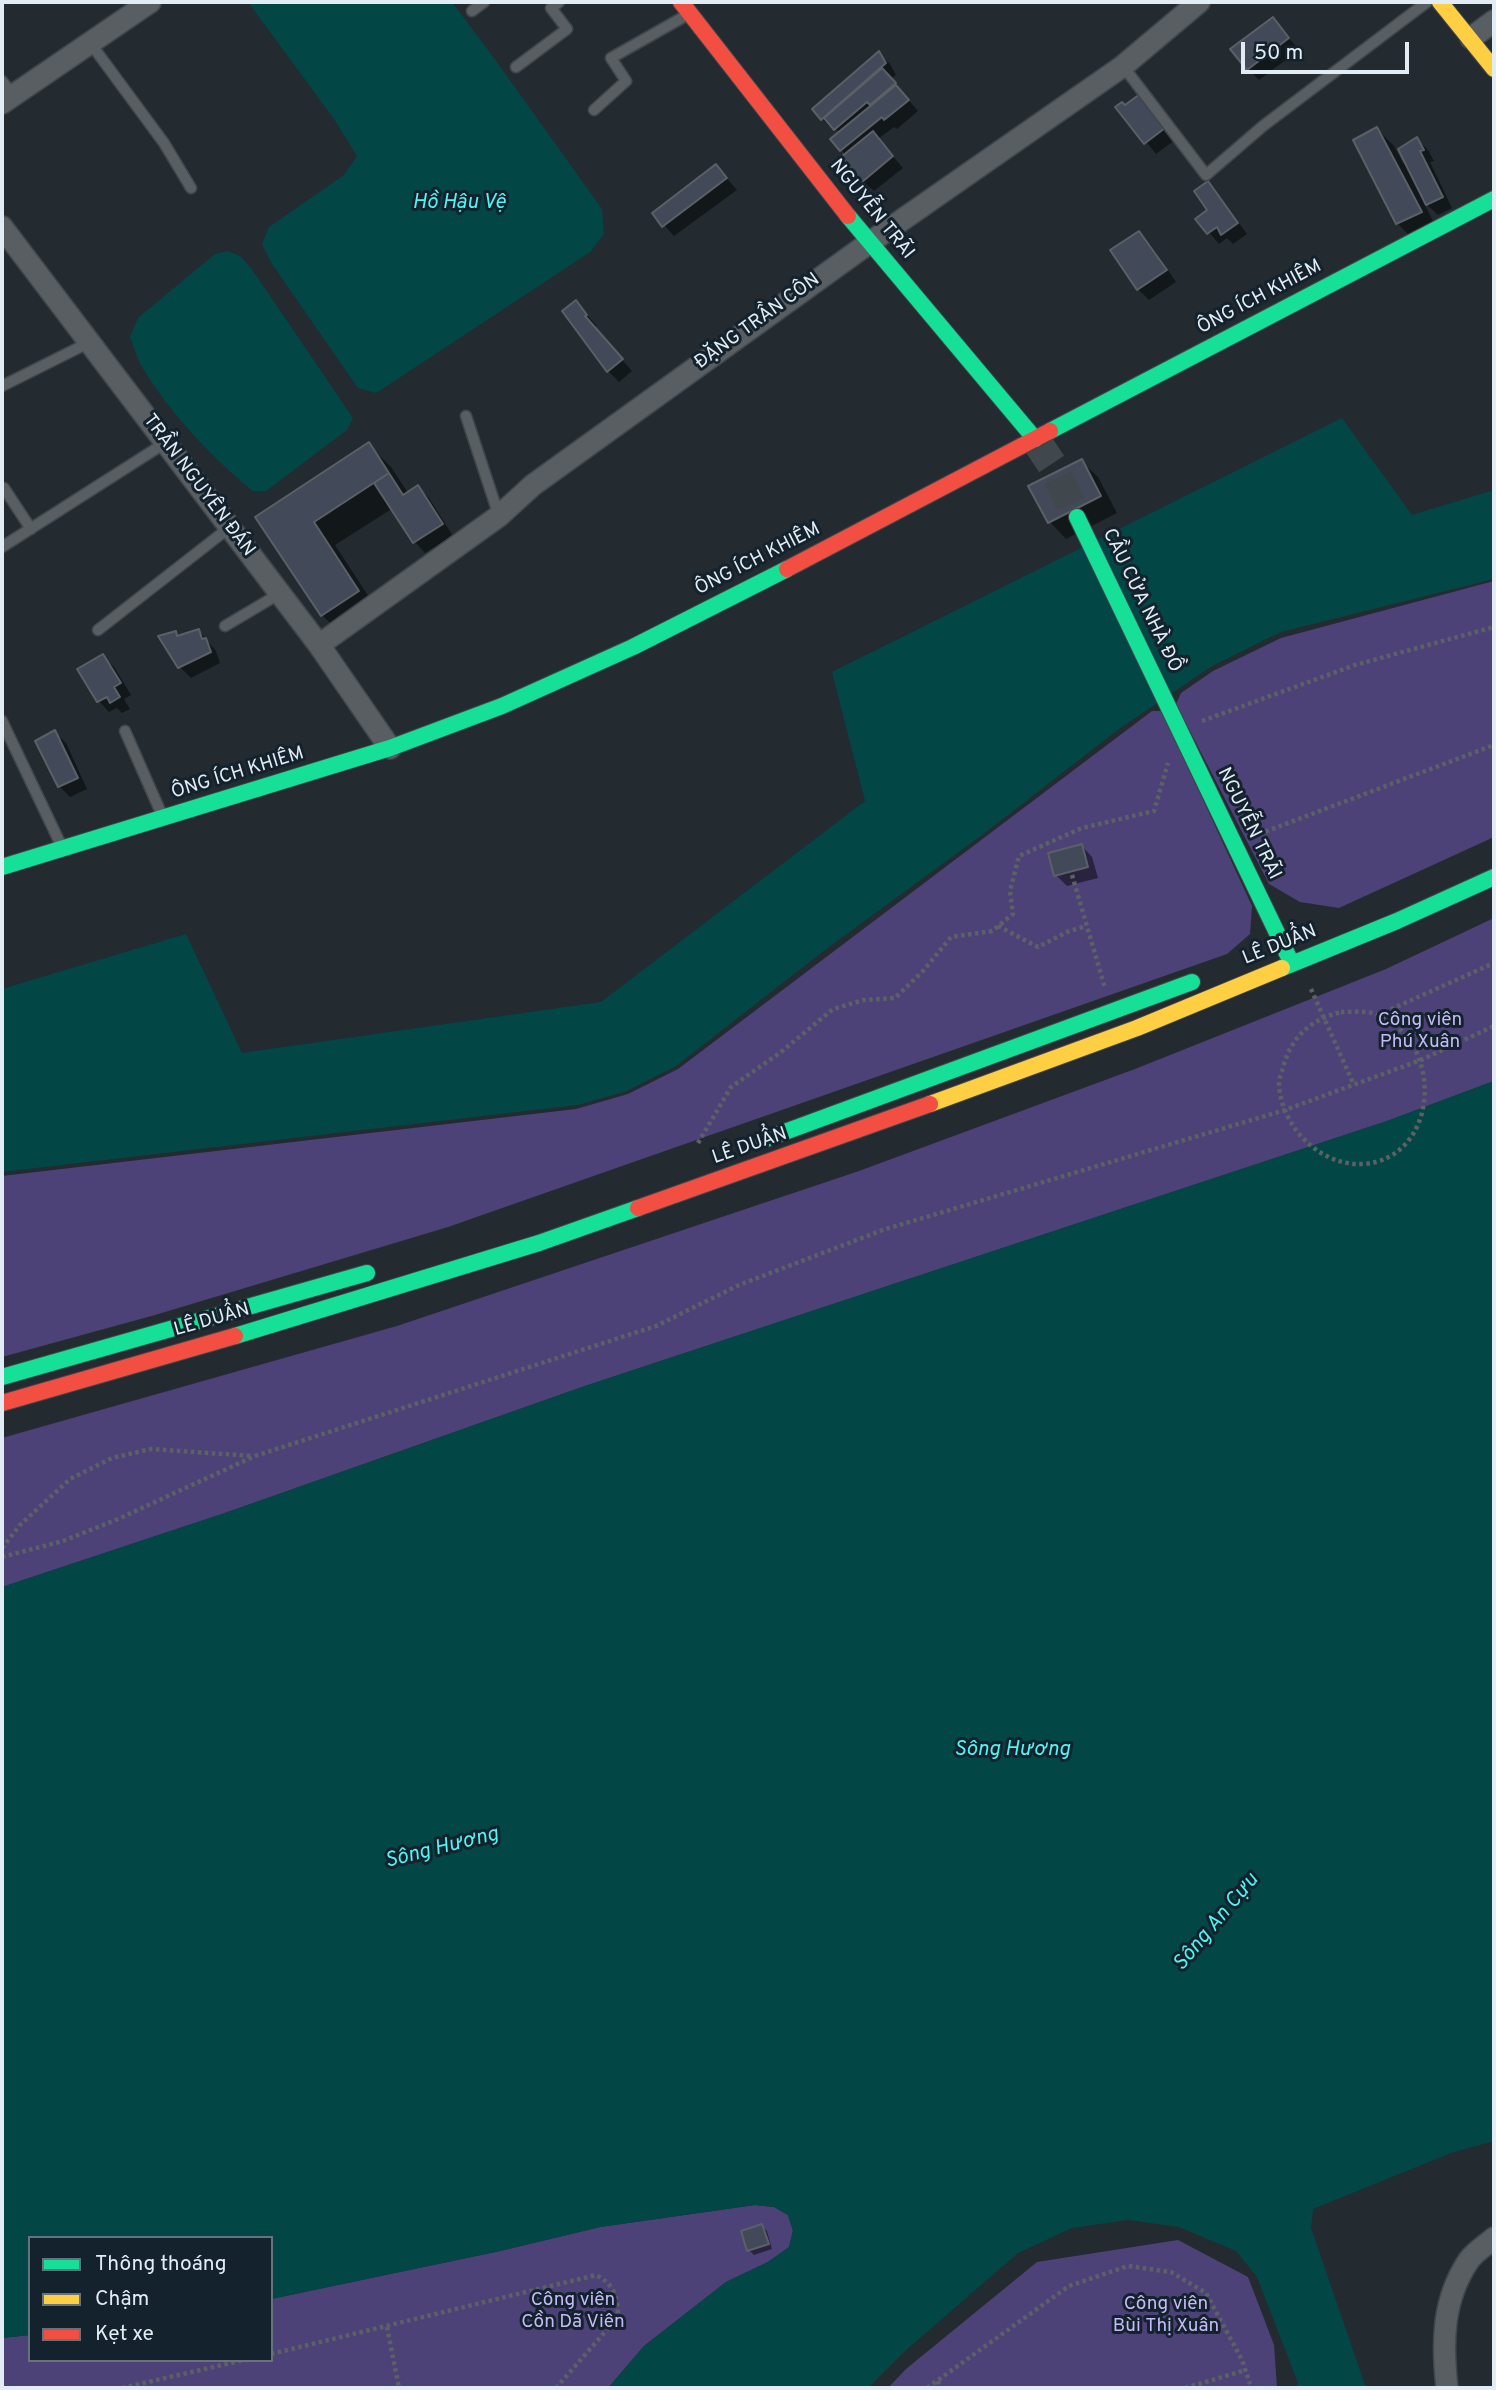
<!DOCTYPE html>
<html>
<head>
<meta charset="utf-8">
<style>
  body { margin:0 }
  #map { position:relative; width:1496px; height:2390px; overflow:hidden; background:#232b31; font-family:Overpass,sans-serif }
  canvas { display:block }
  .frame { position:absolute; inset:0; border:4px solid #e2ecf4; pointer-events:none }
  .legend { position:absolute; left:28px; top:2236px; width:245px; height:126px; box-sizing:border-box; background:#13222d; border:2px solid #66737d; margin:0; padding:9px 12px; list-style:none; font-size:21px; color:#e2ecf4 }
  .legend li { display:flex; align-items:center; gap:14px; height:35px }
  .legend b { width:35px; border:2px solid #66737d }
  .scale { position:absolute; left:1241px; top:42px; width:168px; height:32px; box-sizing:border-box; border:4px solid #e2ecf4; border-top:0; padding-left:9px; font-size:21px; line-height:24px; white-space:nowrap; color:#e2ecf4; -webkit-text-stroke:5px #13222d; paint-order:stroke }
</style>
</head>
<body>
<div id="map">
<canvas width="1496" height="2390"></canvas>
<div class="frame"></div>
<ul class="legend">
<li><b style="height:9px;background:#16e098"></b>Thông thoáng</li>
<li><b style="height:9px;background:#ffcf43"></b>Chậm</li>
<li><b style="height:9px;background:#f24e42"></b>Kẹt xe</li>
</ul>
<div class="scale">50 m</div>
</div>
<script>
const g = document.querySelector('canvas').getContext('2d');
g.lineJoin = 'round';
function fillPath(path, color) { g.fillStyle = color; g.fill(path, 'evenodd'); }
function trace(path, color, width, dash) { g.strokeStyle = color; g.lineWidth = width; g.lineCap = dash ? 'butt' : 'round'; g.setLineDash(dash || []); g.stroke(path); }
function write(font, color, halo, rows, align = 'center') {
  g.font = font + ' Overpass,sans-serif'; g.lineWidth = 6; g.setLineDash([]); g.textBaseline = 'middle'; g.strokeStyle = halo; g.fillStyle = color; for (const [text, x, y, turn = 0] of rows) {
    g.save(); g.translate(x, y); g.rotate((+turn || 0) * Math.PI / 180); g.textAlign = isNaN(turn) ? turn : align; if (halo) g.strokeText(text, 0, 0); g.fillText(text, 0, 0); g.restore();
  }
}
fillPath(new Path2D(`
  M1494 581V837L1339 908 1300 902 1269 884 1176 704 1181 693 1213 671 1281 638Z
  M1152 711H1162L1252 906 1250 934 1227 954 448 1227 155 1315 2 1357V1176L576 1109 628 1094 678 1069Z
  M1494 918V1081L1387 1121 585 1386 225 1513 2 1587V1438L397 1326 859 1171 1135 1069 1386 969Z
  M755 2205 774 2207 788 2215 793 2231 789 2247 768 2262 726 2282 644 2346 608 2388H2V2338L30 2335V2360H271V2299L500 2251 600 2227Z
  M1178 2240 1248 2277 1274 2345 1277 2388H888L906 2369 1037 2262Z`), '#4d4277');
fillPath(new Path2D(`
  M248 2H452L494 58 602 209 604 234 590 252 393 382 376 393 358 388 272 264 262 244 269 227 344 175 357 156 334 119Z
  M228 251 240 256 251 268 353 418 347 430 266 491H253C212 458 169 412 142 367 137 358 134 346 130 337L138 318 215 254Z
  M1342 418 1412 515 1494 490V579L1281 632 1212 666 1119 729 986 832 825 950 676 1066 627 1091 578 1105 2 1172V989L186 934 242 1053 601 1002 865 801 832 672Z
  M1494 1081V2141L1451 2153 1313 2209 1311 2228 1366 2388H1295L1298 2383 1257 2277 1236 2251 1179 2227 1128 2220 1072 2228 1018 2253 905 2351 868 2388H608L644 2346 726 2282 768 2262 789 2247 793 2231 788 2215 774 2207 755 2205 600 2227 500 2251 271 2299V2238H30V2335L2 2338V1587L225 1513 585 1386 1387 1121Z`), '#034646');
fillPath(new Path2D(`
  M1273 19 1299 50 1259 80 1248 69Z
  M879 53 890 64 896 75 891 79 918 111 897 129 894 127 878 139 903 168 874 191 863 181 846 155 832 139 840 133 835 128 833 130 822 119Z
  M1117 107H1151L1175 140 1156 154Z
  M1377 129 1394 146 1403 163 1406 161 1417 139 1428 150 1434 161 1430 162 1452 208 1438 215 1423 201 1437 229 1414 240 1397 223Z
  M716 166 737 190 674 236 664 225Z
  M1207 183 1218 194 1247 234 1233 244 1227 238 1219 244 1198 219 1209 211Z
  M1139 233 1150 244 1176 282 1149 300 1138 289Z
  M576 303 597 326 594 328 632 371 619 382 608 371 565 311Z
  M369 445 391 467 408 493 418 487 429 498 453 536 425 553 415 542 393 508 335 545 380 614 344 637 322 615 258 518Z
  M1081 461 1098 477 1117 513 1066 539 1050 522 1031 486Z
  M199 631 216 651 220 663 191 678 180 667 175 633 180 638Z
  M103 656 114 667 131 695 124 699 130 709 122 713 117 708 109 712 99 701Z
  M55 733 66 743 87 789 70 797 59 786Z
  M1082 846 1092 857 1098 878 1067 886 1056 875Z
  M762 2226 767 2231 772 2249 754 2255 749 2250Z`), '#0007');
const building = new Path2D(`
  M1273 17 1289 38 1247 70 1230 49Z
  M879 51 886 63 821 120 812 109Z
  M882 68 896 83 870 105 867 102 834 130 824 118Z
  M896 85 909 100 884 120 882 117 840 151 830 139Z
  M1140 94 1165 128 1144 144 1115 107 1122 102 1125 105Z
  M1377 127 1422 212 1396 224 1353 140Z
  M873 131 893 156 862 182 841 157Z
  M1417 137 1424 150 1420 151 1443 197 1426 205 1398 149Z
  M716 164 727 178 662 227 652 213Z
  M1208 181 1238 223 1221 235 1217 227 1207 234 1195 219 1207 210 1194 191Z
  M1139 231 1167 270 1137 290 1110 250Z
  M576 300 587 315 585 316 623 359 607 372 562 311Z
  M369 442 389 473 314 522 359 591 321 616 255 517Z
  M1082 459 1101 496 1048 523 1028 486Z
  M389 473 403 495 418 485 443 524 413 543 374 483Z
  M199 629 202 639 206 638 211 652 178 668 158 636 176 631 177 636Z
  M103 654 121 683 114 687 120 697 110 703 107 697 97 702 77 669Z
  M55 730 78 778 58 787 35 741Z
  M1082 844 1088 867 1054 876 1048 853Z
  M762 2224 769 2244 747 2251 741 2231Z`);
fillPath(building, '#424a59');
trace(building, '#5b6066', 2);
trace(new Path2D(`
  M1035 439 1053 466 1077 517`), '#40484e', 30, [30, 15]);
const lane = new Path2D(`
  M472 11 484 2
  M91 44 164 143 191 188
  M1123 66 1206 175 1263 126 1427 2
  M516 67 567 29 551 8 559 2
  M2 81 14 96
  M594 110 626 81 611 58 687 15
  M2 386 88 343
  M466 416 499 516
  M4 488 31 529
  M2 547 165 443
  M225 626 279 594
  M98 630 230 527
  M2 721 61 845
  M125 731 162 815`);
const street = new Path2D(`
  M1471 38 1494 21
  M2 103 150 2
  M2 227 319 645 390 748
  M319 645 499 516 533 485 869 243 1123 66 1199 2
  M1447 2388C1442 2343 1442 2300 1469 2260 1475 2252 1486 2245 1494 2238`);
const fast = new Path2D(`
  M848 216 1035 439
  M1050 431 1494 199
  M1077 517 1292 964
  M2 867 390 748 502 706 633 647 787 569
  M1282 968 1397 921 1494 877
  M763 1140 1192 982
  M235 1336 539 1243 638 1208
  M2 1377 367 1273`);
const slow = new Path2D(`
  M1440 2 1494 69
  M930 1104 1137 1028 1282 968`);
const jam = new Path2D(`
  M681 2 848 216
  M787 569 1050 431
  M638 1208 930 1104
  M2 1403 235 1336`);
trace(lane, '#40474c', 13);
trace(street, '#40474c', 24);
trace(fast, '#40474c', 18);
trace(slow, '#40474c', 18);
trace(jam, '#40474c', 18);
trace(new Path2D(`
  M1202 721 1355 665 1494 627
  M1259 834 1494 745
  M1072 875 1105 988
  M998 926 1038 947 1067 932 1086 926
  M1311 989 1354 1085
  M1341 1012C1353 1012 1367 1010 1378 1015 1446 1043 1439 1160 1362 1164 1319 1166 1280 1125 1279 1083 1279 1078 1282 1072 1283 1067 1292 1036 1310 1020 1341 1012Z
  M1378 1015 1494 963
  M698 1143 731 1087 781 1052 833 1009 864 1000 895 998 923 971 951 937 992 931 1013 914 1010 891 1019 856 1082 828 1154 811 1168 763
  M2 1548 20 1525 70 1479 112 1458 151 1449 253 1456
  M2 1557 63 1541 118 1519 255 1456 656 1326 739 1285 883 1230 1285 1110 1421 1060 1494 1026
  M387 2327 399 2388
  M271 2354 596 2275C614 2284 618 2297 618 2317L556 2388
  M938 2381 940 2388
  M122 2388 244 2360
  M927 2388 1069 2286 1128 2266 1171 2272 1206 2293 1242 2360 1250 2384
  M1185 2388 1246 2370`), '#5c6166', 4.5, [3.5, 3.5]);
trace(lane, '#585e62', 10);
trace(street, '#585e62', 21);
trace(fast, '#16e098', 16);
trace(slow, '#ffcf43', 16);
trace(jam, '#f24e42', 16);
write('19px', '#e2ecf4', '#13222d', [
  ["NGUYỄN TRÃI",871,210,51],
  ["ÔNG ÍCH KHIÊM",1260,298,-28],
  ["ĐẶNG TRẦN CÔN",758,322,-36],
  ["TRẦN NGUYÊN ĐÁN",198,486,53],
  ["ÔNG ÍCH KHIÊM",758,560,-27],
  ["CẦU CỬA NHÀ ĐỒ",1141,601,64],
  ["ÔNG ÍCH KHIÊM",238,774,-17],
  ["NGUYỄN TRÃI",1248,824,64],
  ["LÊ DUẨN",1280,946,-22],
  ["LÊ DUẨN",750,1147,-19],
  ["LÊ DUẨN",212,1321,-16]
]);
write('19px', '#c4baf5', '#13222d', [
  ["Công viên",1420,1021],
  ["Phú Xuân",1420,1043],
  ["Công viên",573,2301],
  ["Cồn Dã Viên",573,2323],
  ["Công viên",1166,2305],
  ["Bùi Thị Xuân",1166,2327]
]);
write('italic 21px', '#4bf6f3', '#13222d', [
  ["Hồ Hậu Vệ",459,204],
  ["Sông Hương",1012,1751],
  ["Sông Hương",442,1849,-14],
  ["Sông An Cựu",1217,1923,-50]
]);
</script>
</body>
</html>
